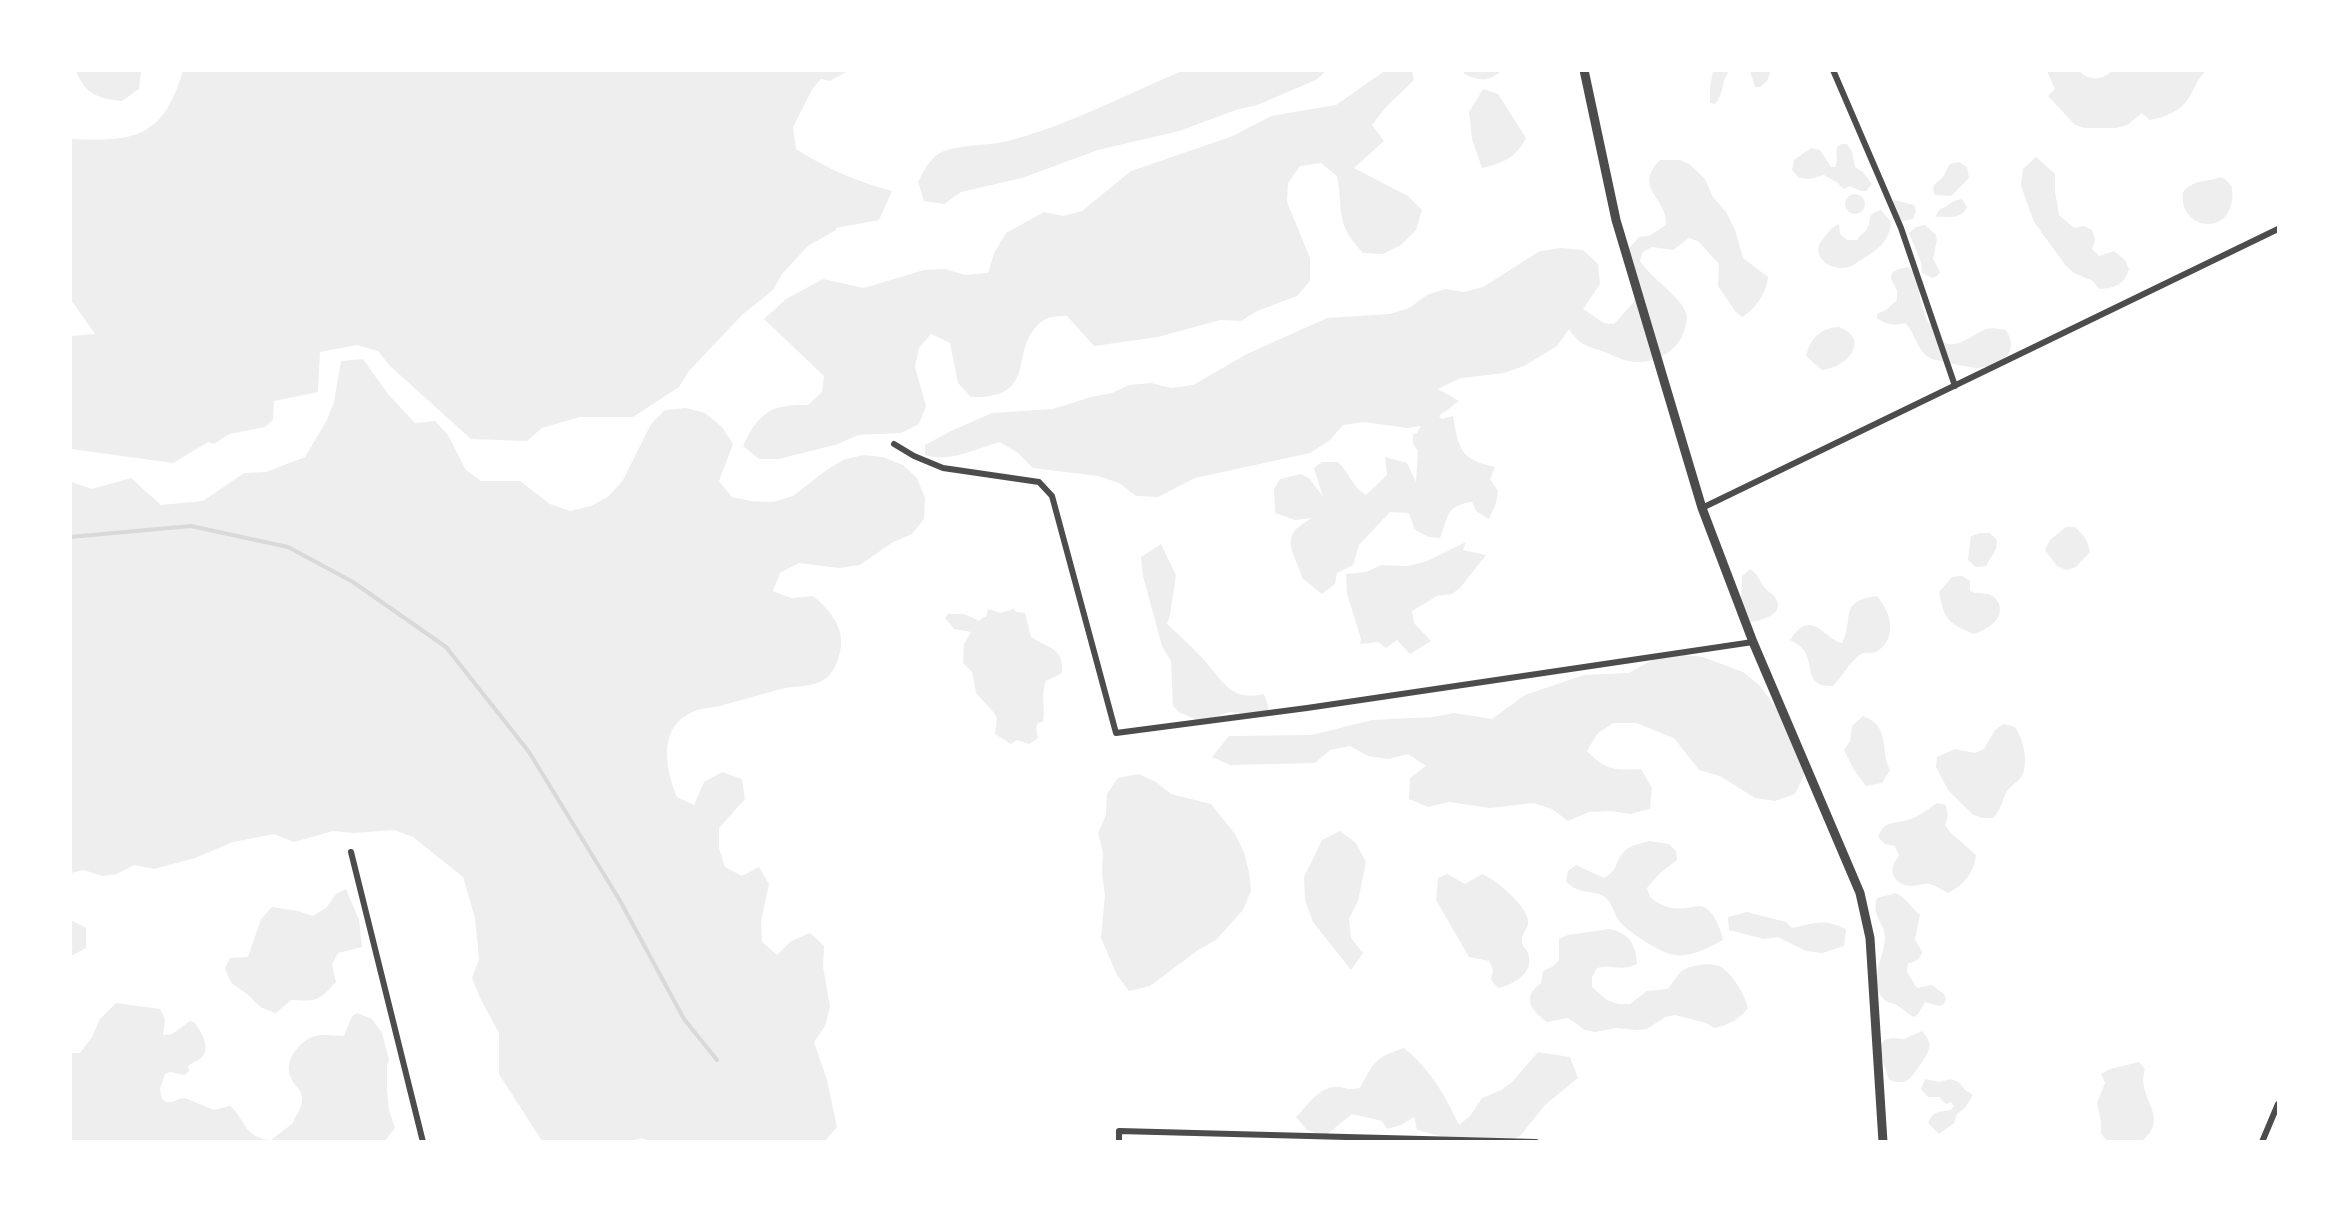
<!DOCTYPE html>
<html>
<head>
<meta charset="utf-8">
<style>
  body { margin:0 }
  #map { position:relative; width:2349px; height:1212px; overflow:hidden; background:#fff; font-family:Mulish,sans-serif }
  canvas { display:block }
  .frame { position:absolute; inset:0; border:72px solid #fff; pointer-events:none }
</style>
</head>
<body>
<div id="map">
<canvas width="2349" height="1212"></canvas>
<div class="frame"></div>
</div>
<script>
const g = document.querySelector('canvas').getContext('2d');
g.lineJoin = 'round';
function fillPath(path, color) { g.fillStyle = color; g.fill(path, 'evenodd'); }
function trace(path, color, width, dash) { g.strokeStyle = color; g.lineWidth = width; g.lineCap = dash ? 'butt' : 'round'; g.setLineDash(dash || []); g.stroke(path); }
fillPath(new Path2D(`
  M1185 70 1326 71 1316 80 1257 105 1236 110 1179 131 1098 150 1022 178 961 192 944 204 924 201 918 182C924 170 931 156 944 151 964 144 988 146 1008 141 1070 125 1126 94 1185 70Z
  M1386 70 1412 71 1414 80 1385 108 1372 125 1384 141 1354 168 1408 196 1422 210 1416 230 1401 245 1383 254 1363 253C1334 222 1344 213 1337 176L1321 163 1300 166 1288 183 1287 202 1310 258V281L1297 296 1257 311 1241 321 1220 320 1158 337 1094 346 1067 316C1061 316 1050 316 1044 320 1005 347 1043 399 971 397L958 383 950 343 931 334 919 348 915 367 926 406 919 424 901 433 858 435 838 444 779 459H759L743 446C759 412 771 404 808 405L822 392 824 376 764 319 786 299 823 279 864 288 924 270 945 269 965 275 988 273 994 253 1006 233 1044 212 1063 216 1082 211 1131 171 1233 136 1271 116 1336 105Z
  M76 71H141L139 89 122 101C97 98 86 95 76 71Z
  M183 71H848L830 81 821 79 813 88 793 127 796 149C828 169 855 181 892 191L879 220 836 228V230L808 246 782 274 773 290 743 314 689 371 679 387 633 417H580L542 428 527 441 471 439 390 366 378 351 357 345 320 352 318 392 274 401 273 420 265 427 229 434 214 444 208 442 173 463 71 449V336L95 334 71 300V139C136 142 163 137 183 71Z
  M1464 71V70L1501 71C1490 82 1478 81 1464 74Z
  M1713 71H1729C1721 81 1724 95 1715 104L1710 103V87Z
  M1750 71V70L1771 71 1767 81 1760 87H1755Z
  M2047 71H2079C2090 81 2101 81 2112 71H2206C2195 80 2194 93 2185 103 2177 113 2161 118 2150 120L2142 113 2127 125 2116 128H2085L2075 125 2048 96 2055 89Z
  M1483 89 1498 94 1526 138C1516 158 1503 163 1482 168L1472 139 1469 112Z
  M1841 144H1847L1852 152 1855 167 1863 172 1872 184 1866 191H1861L1849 186 1845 189 1841 187 1838 183 1824 175 1810 179 1799 178 1792 170 1794 160 1811 148 1820 150 1831 167H1835C1839 160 1835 154 1837 147Z
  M2036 157 2055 174V191L2059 215 2074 228 2084 226 2092 230 2095 240 2092 249 2099 256 2114 251 2125 260 2129 269C2124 285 2115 288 2099 289L2093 281 2074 273 2066 266 2034 222 2021 186 2023 169Z
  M1660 160H1680L1689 164 1705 179 1713 197 1726 212 1735 230 1743 258 1768 277C1767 292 1755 310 1742 317L1735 311 1718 286 1719 264 1698 241 1689 238 1673 250 1652 247 1643 252 1640 261C1651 278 1682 298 1686 313 1688 318 1686 326 1684 331 1678 353 1650 366 1628 361 1619 359 1611 354 1602 351 1587 347 1577 343 1569 329L1557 346 1524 366 1504 373 1461 378 1438 389 1459 401 1439 416 1442 419 1453 416C1459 449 1459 459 1495 467L1490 479 1498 491 1496 503 1489 519 1476 511 1472 502C1445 506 1449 516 1440 538L1429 537 1415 530 1409 513 1390 512 1359 545 1353 565 1337 573 1335 584 1322 594 1302 578C1300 565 1285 547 1293 533 1296 527 1306 523 1311 518L1295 520 1275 513 1274 489 1280 479 1301 474 1310 479 1323 497 1314 468 1322 462H1338C1349 472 1352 487 1366 495L1387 475 1385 457 1407 463 1416 482 1418 451 1413 444V434L1417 433 1421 426 1407 428 1364 422 1343 425 1330 440 1310 453 1195 478 1158 497 1136 496 1119 483 1098 476 1033 468 1018 453 1000 442C974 449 951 463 925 455V445L953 430 992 413 1053 409 1091 397 1112 393 1129 385 1151 383 1171 388 1193 385 1247 354 1327 318 1390 314 1409 308 1427 295 1445 289 1464 292 1483 287 1540 251 1561 248 1583 250 1598 264 1600 284 1583 309 1604 323 1614 324 1634 302 1636 292 1626 252 1639 237 1649 236 1666 225C1668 197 1632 189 1660 160Z
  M1959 162 1967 167 1969 178 1951 196 1935 195C1931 184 1935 185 1942 178 1945 174 1947 168 1950 164Z
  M2221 177 2225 179 2232 187C2238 239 2177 232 2183 192 2196 178 2205 183 2221 177Z
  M1845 204a10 10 0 1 1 20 0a10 10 0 1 1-20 0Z
  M1962 199 1967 207C1960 221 1948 216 1935 217L1940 209C1949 207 1949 201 1962 199Z
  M1894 200 1914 205 1916 210 1913 219 1903 221 1898 219 1892 205Z
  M1881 210 1891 222C1889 243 1877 250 1861 260 1857 262 1853 266 1849 267 1833 272 1809 258 1822 240 1827 234 1831 227 1839 224L1840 234 1847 240H1857C1859 235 1865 233 1867 229 1873 220 1864 215 1881 210Z
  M1925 225 1936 235 1937 240 1933 259 1940 272 1937 276 1932 278 1922 273 1921 262 1909 233 1916 227Z
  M1908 267 1923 280 1924 285 1919 294 1926 319 1945 343C1958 349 1975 333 1986 329 1992 327 2000 329 2006 330 2021 353 2000 366 1978 368 1971 368 1939 361 1932 359 1917 353 1916 333 1905 323 1894 326 1887 325 1877 318V314L1886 310 1897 300V290C1888 275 1888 271 1908 267Z
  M1839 327C1872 340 1846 368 1822 370L1806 356C1810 338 1821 328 1839 327Z
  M363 359 388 394 415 423 435 421 448 435 466 470 481 481H520L550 504 570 511 591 506 609 496 623 480 651 424 665 410 686 408 705 413 722 427 733 444 719 481 732 497 751 501 773 502 793 496 825 471 843 460 863 455 883 457 903 465 917 478 925 498 924 519 912 534 893 542 860 565 839 568 799 563 780 573 773 591 791 598 813 596C828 608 843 625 841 646 839 659 834 675 822 681 811 687 793 686 781 689 762 694 743 700 723 705 716 708 708 707 701 709 657 721 664 765 677 797L694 805 704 782 722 772 742 779 745 799 719 828V848L725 867 742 876 759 867 769 884 761 921 762 942 777 955 791 941 810 933 824 946 823 966 830 1007 825 1026 814 1042 827 1080 837 1127 825 1141 650 1142 642 1138 628 1142 542 1141 499 1074V1033L480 998 472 978 479 959 475 918 463 877 413 837 394 830 354 833 333 831 294 842 274 834 233 842 195 858 154 869 134 865 117 874 102 876 84 870 71 873V482L92 489 131 478 161 505 203 501 244 473 266 472 305 457 327 420 334 402 341 361Z
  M2066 527H2075C2084 535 2088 541 2090 552L2076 567 2066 570 2057 566 2045 550 2050 540Z
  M1980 533H1990L1997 540 1996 549 1986 566 1976 567 1968 560 1971 536Z
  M1466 542 1463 550 1486 555 1460 588 1452 594 1437 596 1412 611 1414 623 1431 641 1410 654 1397 640 1386 648 1378 642 1360 644 1361 639 1347 594 1346 574 1366 572 1381 565 1408 566 1427 561Z
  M1161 544 1176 575 1170 615 1167 624C1180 636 1192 647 1204 660 1223 681 1231 702 1264 694L1269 709 1260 715 1229 712 1203 722 1180 713 1173 706 1171 661 1162 646 1143 576 1141 557Z
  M1750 569C1758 574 1759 580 1764 587 1767 591 1772 593 1775 597 1786 614 1763 620 1751 622L1741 602 1742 576Z
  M1962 576 1970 581V591C1976 594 1982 593 1988 594 1994 596 1997 599 1999 604 2004 620 1986 630 1974 634 1948 623 1944 620 1939 592L1952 577Z
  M1877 596C1890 611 1898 636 1879 650 1873 655 1867 651 1861 654 1850 661 1842 677 1833 686 1805 687 1814 669 1805 652 1802 646 1796 644 1790 640 1812 606 1824 640 1842 643 1855 619 1837 601 1877 596Z
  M988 609 1000 613 1014 609 1016 612 1025 613 1031 637C1050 649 1064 648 1062 673L1046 681C1040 698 1046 707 1043 722L1038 723 1036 728 1038 738 1029 744 1017 740 1011 744 995 734 997 719 995 714 976 693 972 672 963 663 964 644 971 632 954 629 945 618 948 614H964L980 621 981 618 986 617Z
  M1665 653 1703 657 1743 672 1759 685 1783 717 1805 755 1804 775 1795 794 1775 801 1755 798 1720 776 1699 770 1674 738 1636 723H1613L1597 734 1587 751C1607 771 1613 770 1641 769L1652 788 1650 809 1630 814 1611 811 1589 812 1568 821 1552 809 1533 803 1490 808 1449 802 1428 807 1409 799 1410 778 1426 766 1408 754 1388 759 1368 756 1350 746 1330 750 1315 763 1230 765 1212 757 1229 736 1312 735 1372 720 1433 717 1454 713 1492 719 1525 695 1584 675 1629 673Z
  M1863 716C1892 727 1879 749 1890 770L1882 783 1866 786 1854 770 1844 750 1850 741 1852 726Z
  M2003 724 2015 727C2023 739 2029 762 2022 776 2018 783 2009 786 2006 793 2001 803 2001 810 1993 818H1982L1972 814 1948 790 1936 767 1937 757 1955 749 1975 753 1984 749 1995 730Z
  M1138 774 1156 782 1171 794 1211 804 1235 834 1244 852 1249 872 1251 891 1243 910 1216 940 1198 950 1150 986 1129 991 1117 975 1101 938 1105 895 1102 873 1103 853 1098 833 1106 815 1107 794 1118 778Z
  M1937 803 1946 805 1948 816 1945 825 1951 833 1976 855C1974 873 1964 885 1948 893 1942 890 1936 886 1930 884 1924 883 1917 886 1911 886 1892 884 1887 869 1899 856L1895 846 1885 844 1878 837C1885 818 1897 825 1913 818 1922 815 1929 808 1937 803Z
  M1340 831 1356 843 1366 862 1358 901 1349 919 1351 938 1363 953 1351 970 1313 922 1305 900 1304 877 1322 840Z
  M1649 841 1669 844 1676 851 1677 860 1660 873 1647 888 1650 897C1661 906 1671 910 1685 908 1690 908 1695 906 1700 906 1713 908 1721 929 1723 940 1710 947 1690 958 1675 955 1660 953 1630 933 1620 922 1614 915 1613 904 1606 898 1594 888 1580 897 1566 881L1568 871 1576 865 1604 878C1618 870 1614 865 1622 854 1628 845 1640 844 1649 841Z
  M1447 874 1465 884 1482 874C1495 879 1531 908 1528 924 1527 930 1521 934 1522 941 1522 947 1526 948 1528 953 1535 972 1514 985 1498 988L1491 980 1493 970 1489 961 1469 957 1436 900 1438 878Z
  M346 889 359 920 362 947 338 953 332 964 336 982C318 1002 317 1001 291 1000L276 1013C257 1007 260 1006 247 994 232 982 232 988 225 968L230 958 248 957 261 919 272 907 298 911 313 916 326 908 336 894Z
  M1896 893C1906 898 1911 907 1920 915L1915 939 1922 952C1920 959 1915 963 1908 963L1907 972 1917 988 1932 985 1944 994 1946 999 1944 1004 1939 1006 1925 1002 1918 1014 1914 1017C1907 1014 1904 1009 1898 1006 1895 1003 1889 1003 1886 1001 1865 985 1885 956 1885 938 1885 923 1871 917 1877 898Z
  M1747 912 1786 922 1792 928C1815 923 1823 918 1846 929L1844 946 1822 953 1806 951 1778 937 1764 939 1729 930 1728 917Z
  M71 920 86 928V948L71 956Z
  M1609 929C1629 933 1636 944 1637 964 1621 972 1613 964 1597 968L1592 977V987L1607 1000 1618 1004H1630L1647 991 1668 989C1672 983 1677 975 1683 970 1691 965 1710 962 1719 966 1732 972 1745 995 1748 1008 1740 1019 1729 1025 1714 1028L1706 1023 1675 1015 1665 1017 1647 1029 1637 1030 1616 1028 1595 1032 1585 1030 1568 1018 1547 1022C1531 1010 1521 998 1541 983L1543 971 1552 967 1559 960V939L1568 935Z
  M116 1003 160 1009 165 1019 163 1035 172 1034 190 1021 194 1022C201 1031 212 1048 201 1058 197 1062 192 1062 188 1066L189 1071 185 1075 170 1072 165 1074 160 1089 162 1099C171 1107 175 1098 185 1098L214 1110 230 1106C246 1119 243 1138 271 1140L293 1123C295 1114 302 1112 302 1097 301 1088 290 1082 289 1072 287 1057 301 1040 315 1036 324 1034 335 1036 344 1036L352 1016 357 1013 372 1019 382 1033 389 1060 387 1065V1089L389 1110 395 1128 384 1142 71 1141V1053H80L92 1037 100 1019Z
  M1922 1031C1935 1046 1929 1051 1920 1065 1910 1079 1908 1086 1889 1080L1879 1049 1884 1040 1893 1038 1904 1039Z
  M1404 1048C1430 1069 1445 1095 1459 1125L1470 1116 1482 1098 1501 1090 1512 1082 1538 1052 1570 1057 1578 1078 1545 1105 1520 1136 1510 1140H1456L1417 1130 1414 1117 1401 1125 1387 1129 1382 1121 1352 1114 1325 1136 1307 1130 1296 1117C1306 1107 1320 1086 1336 1087 1348 1087 1345 1091 1360 1088 1375 1061 1374 1058 1404 1048Z
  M2139 1062 2145 1069C2135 1098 2172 1116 2142 1141H2107L2101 1134V1122L2097 1103 2105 1083 2101 1074 2110 1069Z
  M1925 1079 1940 1082 1950 1079 1959 1082 1965 1090 1973 1095 1965 1108 1957 1114 1954 1123 1939 1134 1928 1123C1935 1109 1938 1113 1951 1110L1954 1106 1951 1102 1946 1104 1939 1097H1928L1921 1089Z`), '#eee');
trace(new Path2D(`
  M70 537 191 526 288 547 353 582 446 647 529 752 619 899 684 1019 717 1060`), '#d9d9d9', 4);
trace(new Path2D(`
  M1833 70 1901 228 1955 386
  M894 444 914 456 943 468 1039 482 1052 496 1116 733 1307 708 1753 642
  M1702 508 2278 229
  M351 852 423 1142
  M1119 1142V1131L1536 1142
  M2262 1142 2278 1104`), '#4c4c4c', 6);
trace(new Path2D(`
  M1584 70 1616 220 1702 508 1753 642 1860 893 1870 938 1883 1142`), '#4c4c4c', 9);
</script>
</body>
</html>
